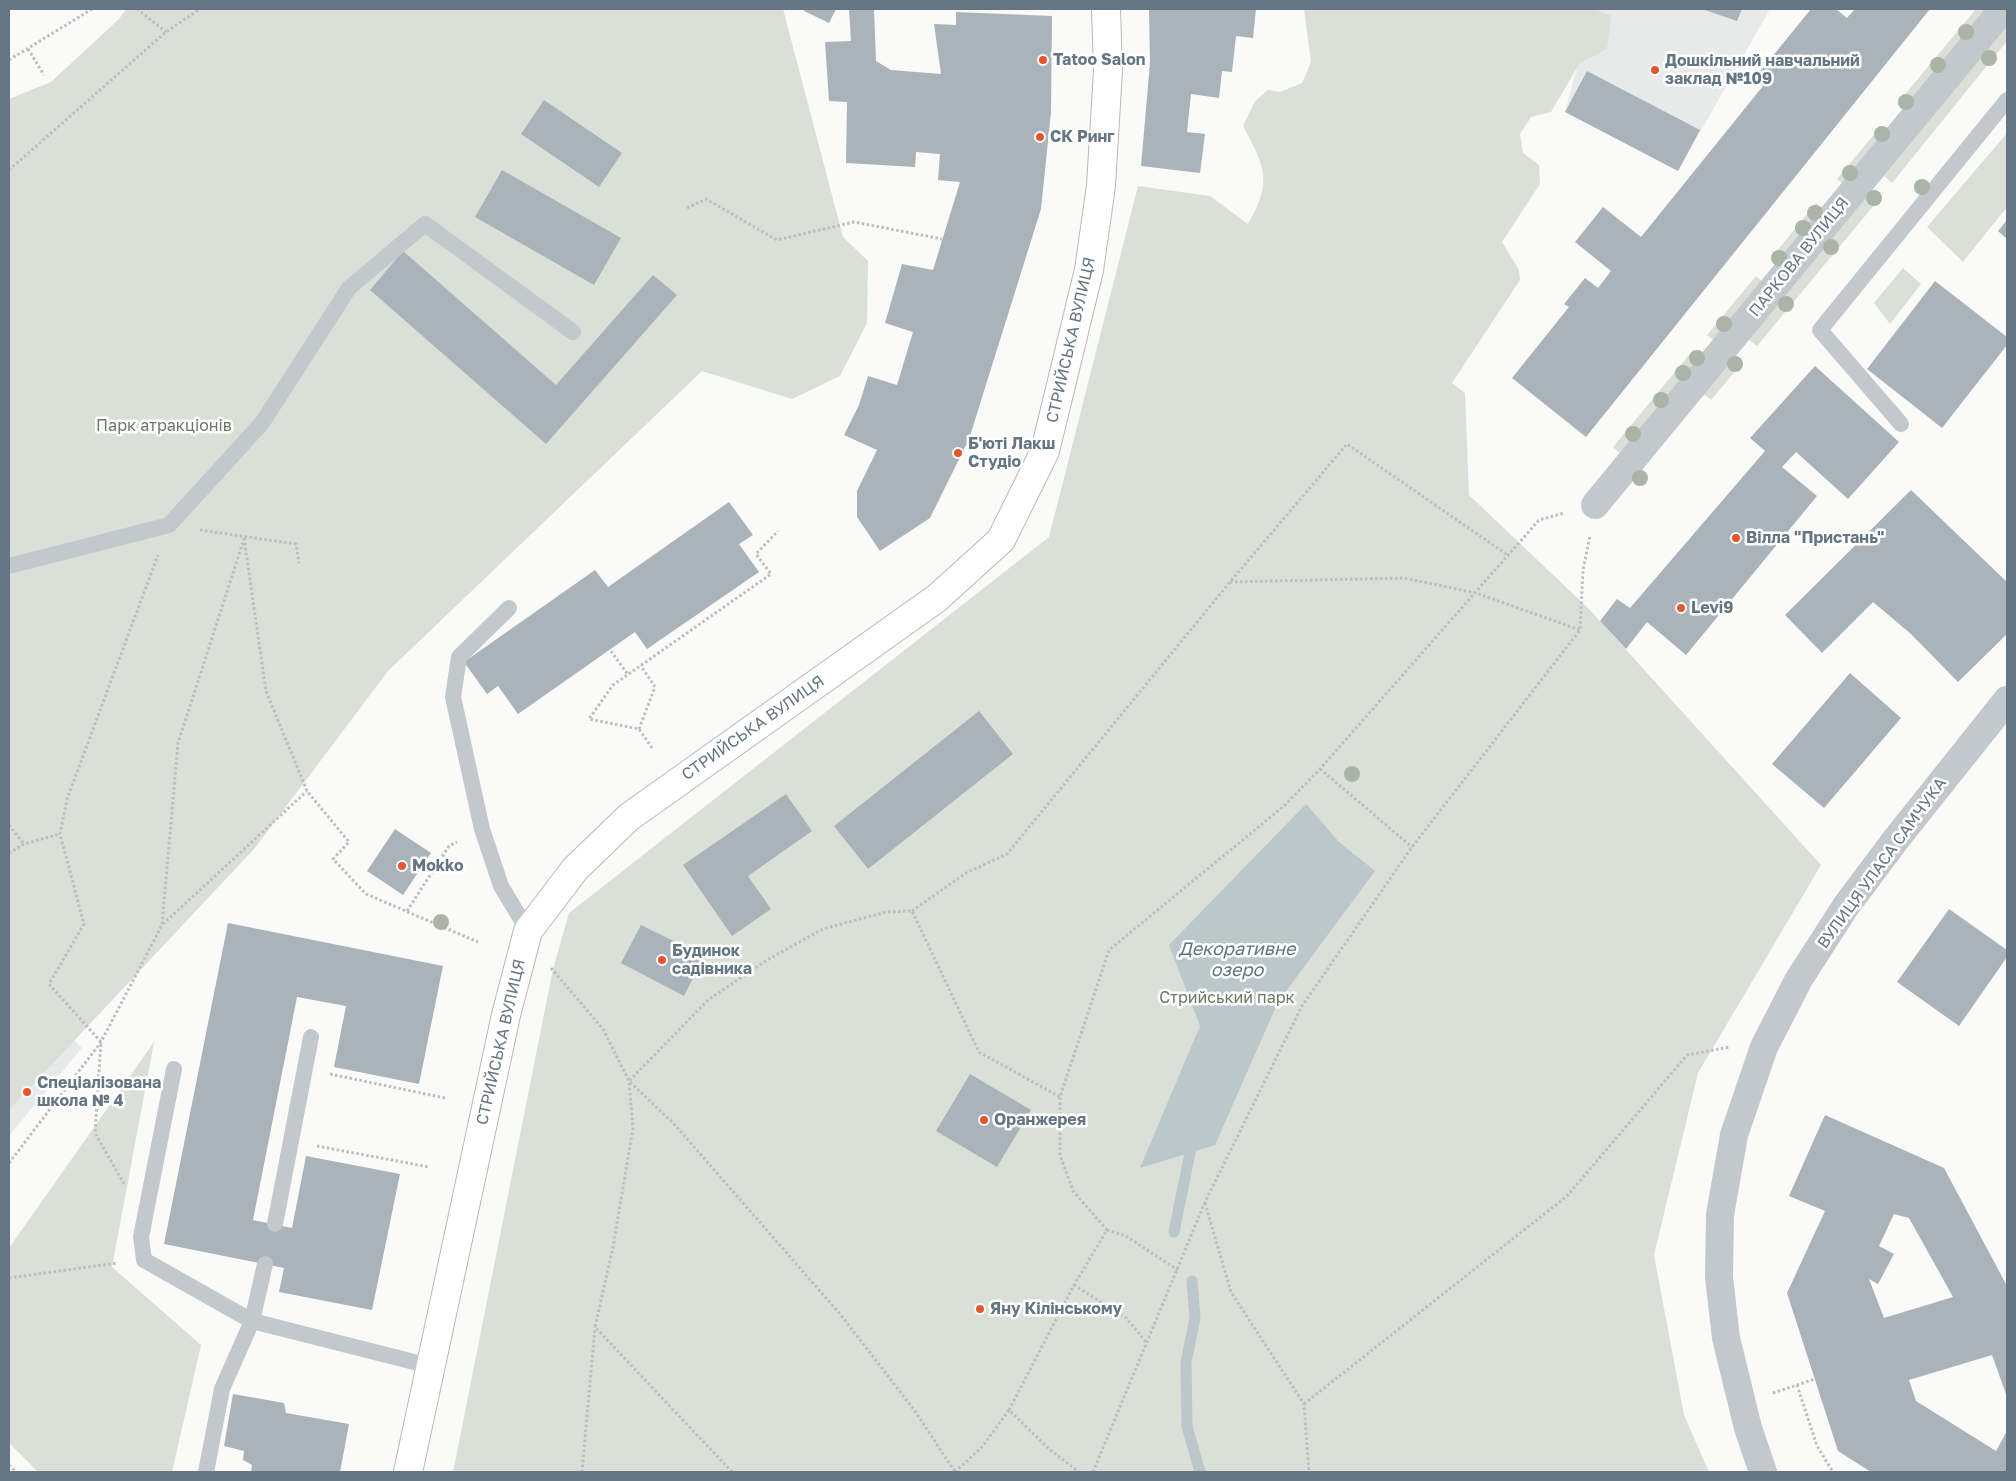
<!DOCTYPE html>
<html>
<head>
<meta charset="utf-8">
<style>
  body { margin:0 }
  #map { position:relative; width:2016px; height:1481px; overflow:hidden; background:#fafaf8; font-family:"Golos Text",sans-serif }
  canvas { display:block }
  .frame { position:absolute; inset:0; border:10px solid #657683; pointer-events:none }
</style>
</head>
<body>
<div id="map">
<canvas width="2016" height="1481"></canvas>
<div class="frame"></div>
</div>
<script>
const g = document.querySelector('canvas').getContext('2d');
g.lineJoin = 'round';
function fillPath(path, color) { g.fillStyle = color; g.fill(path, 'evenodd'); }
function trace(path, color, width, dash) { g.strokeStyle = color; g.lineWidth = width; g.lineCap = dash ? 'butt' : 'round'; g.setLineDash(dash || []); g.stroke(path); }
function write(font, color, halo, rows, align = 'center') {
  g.font = font + ' "Golos Text",sans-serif'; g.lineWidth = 5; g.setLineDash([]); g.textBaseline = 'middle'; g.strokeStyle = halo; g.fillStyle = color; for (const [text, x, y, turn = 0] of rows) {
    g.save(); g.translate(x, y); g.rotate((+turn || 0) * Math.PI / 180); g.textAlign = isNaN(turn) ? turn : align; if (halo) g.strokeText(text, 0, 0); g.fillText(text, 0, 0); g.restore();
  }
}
fillPath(new Path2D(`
  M1593 9H1770L1678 171 1565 112Z
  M31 1000 82 1048 9 1136V1012Z`), '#e8e9e9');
fillPath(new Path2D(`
  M126 9H783L843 237 868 261 867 323 840 376 792 399 702 371 388 671 255 848 9 1110V99L51 82 119 19Z
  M1304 9H1593L1611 15 1607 49 1580 63 1551 112 1531 117 1520 134 1523 153 1539 165 1540 184 1502 242 1519 270 1520 280 1452 383 1465 393 1469 495 1589 609 1821 865 1698 1073 1654 1255 1684 1415 1709 1472H453L553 969 569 913 1049 537 1138 186 1210 196 1248 224C1273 180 1265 168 1243 126L1255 101 1268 90 1280 92 1302 83 1311 62Z
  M1976 9H1990L1905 111 1897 104Z
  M2007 25V41L1892 183 1884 176Z
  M1881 126 1888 132 1844 185 1837 179Z
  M2007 133V207L1963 262 1927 227Z
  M1871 191 1880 198 1757 346 1748 339Z
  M1816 203 1824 209 1779 264 1772 257Z
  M1903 268 1921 284 1890 324 1874 303Z
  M1756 276 1764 283 1716 342 1707 335Z
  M1693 350 1702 358 1622 455 1613 447Z
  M1734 355 1743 362 1711 400 1702 393Z
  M154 1042 112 1267 201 1345 172 1472H38L9 1443V1248Z`), '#dadfd7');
fillPath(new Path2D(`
  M1306 804 1339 842 1375 871 1278 1002 1215 1145 1140 1168 1200 1026 1169 945Z`), '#bbc7cb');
trace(new Path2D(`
  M1174 1232 1193 1138
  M1192 1281 1195 1318 1186 1362 1187 1426 1200 1472`), '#bbc7cb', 11);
fillPath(new Path2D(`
  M805 9H836L829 23 804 11Z
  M849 9H874L876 61 891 70 941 74 934 24 956 25V12L1052 16 1051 112 1041 209 969 439 930 518 880 551 857 517V491L877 450 844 435 859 405 868 376 897 385 913 332 885 323 902 264 933 270 960 182 938 180 940 154 916 152 915 167 846 163 847 102 829 101 825 42 851 41Z
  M1149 9H1256L1253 38 1236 36 1232 72 1222 71 1219 98 1191 94 1187 132 1205 134 1200 173 1141 166 1150 63Z
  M1702 9H1742L1737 21Z
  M1811 9H1836L1847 18 1855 9H1930L1586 437 1512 378 1569 307 1564 304 1585 278 1598 288 1611 271 1575 242 1603 207 1641 237 1763 86 1754 79Z
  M1587 71 1700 130 1678 171 1565 112Z
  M544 100 622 153 599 187 521 134Z
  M502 170 621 238 594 285 475 217Z
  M2007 220V239L1998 231Z
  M403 251 556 385 653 275 677 295 546 444 370 290Z
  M1935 281 2007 337V345L1942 428 1867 369Z
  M1815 366 1899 442 1848 499 1796 452 1782 467 1817 496 1686 655 1647 622 1626 649 1600 621 1617 599 1630 608 1765 451 1750 438Z
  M1911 490 2007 582V634L1958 682 1911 634 1873 602 1822 653 1785 615Z
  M729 502 753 535 739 544 759 572 647 649 635 632 518 714 498 686 487 694 464 662 595 570 608 587Z
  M1850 673 1901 718 1824 808 1772 764Z
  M979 711 1013 754 868 869 834 826Z
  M786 794 812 831 748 876 771 909 732 936 683 865Z
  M395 829 431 853 403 895 367 871Z
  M1949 909 2007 950V957L1959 1026 1897 982Z
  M228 923 443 966 419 1084 334 1067 346 1006 297 997 253 1220 292 1228 306 1156 400 1174 372 1310 279 1292 284 1268 164 1244Z
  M641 925 704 956 684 996 621 963Z
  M970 1074 1031 1110 997 1167 936 1131Z
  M1825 1115 1944 1168 2007 1286V1397L1992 1355 1909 1380 1916 1401 1996 1451 2007 1431V1472H1871L1838 1451 1787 1293 1825 1211 1789 1196ZM1894 1214 1909 1218 1953 1297 1884 1318 1869 1279 1878 1284 1894 1254 1879 1246Z
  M233 1394 284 1403 286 1413 349 1424 340 1472H251L252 1465 243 1460 244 1451 224 1446Z`), '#aab3b9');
const primary = new Path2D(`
  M408 1472 506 1015 528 931 575 869 629 817 937 598 1001 540 1045 451 1089 270 1101 186 1108 70 1106 9`);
trace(primary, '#b5babe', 30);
trace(new Path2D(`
  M137 9 166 32
  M28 49 44 75
  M9 60 92 9
  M9 170 166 32 200 9
  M687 208 706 199 777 240 854 222 942 239
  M200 530 296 544 299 563
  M244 538 266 691 307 791 349 842 333 859 366 894 478 942
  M1230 582 1404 578 1476 593 1580 630
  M611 651 628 675
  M639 729 655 687 641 666
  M652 748 639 729 589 719 613 685 771 574 756 554 778 531
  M1320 769 1412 847
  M9 825 24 844
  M9 853 24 844 60 834
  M407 911 449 846 457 842
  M912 911 966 873 1007 854 1230 582 1347 444 1509 556
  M162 924 178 743 244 539
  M551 968 603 1029 629 1081 675 1125 840 1314 915 1411 955 1472
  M330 1074 445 1098
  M317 1146 429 1167
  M9 1163 101 1042 162 925 307 791
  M124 1184 95 1133 101 1042 49 984 84 924 60 834 67 799 158 555
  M1205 1203 1231 1292 1304 1404 1309 1472
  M1107 1230 1126 1236 1178 1270
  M9 1278 117 1263
  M1074 1285 1126 1318 1146 1342
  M1797 1385 1817 1446 1833 1472
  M1773 1393 1815 1379
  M1304 1404 1567 1196 1687 1055 1730 1047
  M1009 1410 1074 1285 1107 1230 1073 1191 1060 1155V1097L1109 950 1284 806 1320 769 1539 520 1564 513
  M9 1465 16 1472
  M582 1472 595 1327
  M732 1472 595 1327 613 1247 633 1128 629 1081 708 1000 767 960 823 929 886 912 912 911 979 1052 1060 1097
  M955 1472 982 1447 1009 1410 1049 1449 1079 1472
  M1093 1472 1205 1202 1302 1006 1412 847 1580 630 1583 570 1590 536`), '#bbbfc2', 3, [2.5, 2.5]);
trace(new Path2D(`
  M1901 424 1820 330 2007 100
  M9 566 169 525 262 423 349 288 425 224 573 332
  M509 608 459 657 453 697 482 829 501 886 528 931
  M174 1069 141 1237 144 1260 252 1321 430 1366
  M275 1224 311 1037
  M206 1472 222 1389 252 1321 265 1264`), '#c3c8cc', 16);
trace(new Path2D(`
  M1595 505 2003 9
  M1763 1472 1748 1428 1726 1338 1719 1277 1720 1215 1734 1135 1764 1047 1799 979 1846 906 1897 838 2007 700`), '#c3c8cc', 28);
trace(primary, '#fff', 28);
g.fillStyle = '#aab4a7';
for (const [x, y] of [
  [1966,32],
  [1989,58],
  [1938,65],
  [1906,102],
  [1882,134],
  [1850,173],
  [1922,187],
  [1874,198],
  [1815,213],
  [1803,228],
  [1831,247],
  [1779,258],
  [1786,304],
  [1724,324],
  [1697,358],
  [1735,364],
  [1683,373],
  [1661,400],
  [1633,434],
  [1640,478],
  [1352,774],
  [441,922]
]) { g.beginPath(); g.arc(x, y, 8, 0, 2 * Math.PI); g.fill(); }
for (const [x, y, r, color] of [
  [1043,60,5,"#e4572e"],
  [1655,70,5,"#e4572e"],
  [1040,137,5,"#e4572e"],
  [958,453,5,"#e4572e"],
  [1736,538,5,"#e4572e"],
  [1681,608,5,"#e4572e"],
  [402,866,5,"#e4572e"],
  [662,960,5,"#e4572e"],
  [27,1092,5,"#e4572e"],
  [984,1120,5,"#e4572e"],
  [980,1309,5,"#e4572e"]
]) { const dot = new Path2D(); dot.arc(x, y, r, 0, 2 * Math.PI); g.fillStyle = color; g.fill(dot); trace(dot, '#fff', 2); }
write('bold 16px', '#657683', '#fff', [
  ["Tatoo Salon",1053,60],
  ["Дошкільний навчальний",1665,61],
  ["заклад №109",1665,79],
  ["СК Ринг",1050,137],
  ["Б'юті Лакш",968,444],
  ["Студіо",968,462],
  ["Вілла \"Пристань\"",1746,538],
  ["Levi9",1691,608],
  ["Mokko",412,866],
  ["Будинок",672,951],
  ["садівника",672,969],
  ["Спеціалізована",37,1083],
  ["школа № 4",37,1101],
  ["Оранжерея",994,1120],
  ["Яну Кілінському",990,1309]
], 'left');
write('16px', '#657683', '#fff', [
  ["ПАРКОВА ВУЛИЦЯ",1799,257,-51],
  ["СТРИЙСЬКА ВУЛИЦЯ",1071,340,-77],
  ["СТРИЙСЬКА ВУЛИЦЯ",753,728,-35],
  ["ВУЛИЦЯ УЛАСА САМЧУКА",1882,863,-54],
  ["СТРИЙСЬКА ВУЛИЦЯ",501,1042,-77]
]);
write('16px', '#687a64', '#fff', [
  ["Парк атракціонів",164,426],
  ["Стрийський парк",1227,998]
]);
write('italic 18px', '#60757c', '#fff', [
  ["Декоративне",1237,949],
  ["озеро",1237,970]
]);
</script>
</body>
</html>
